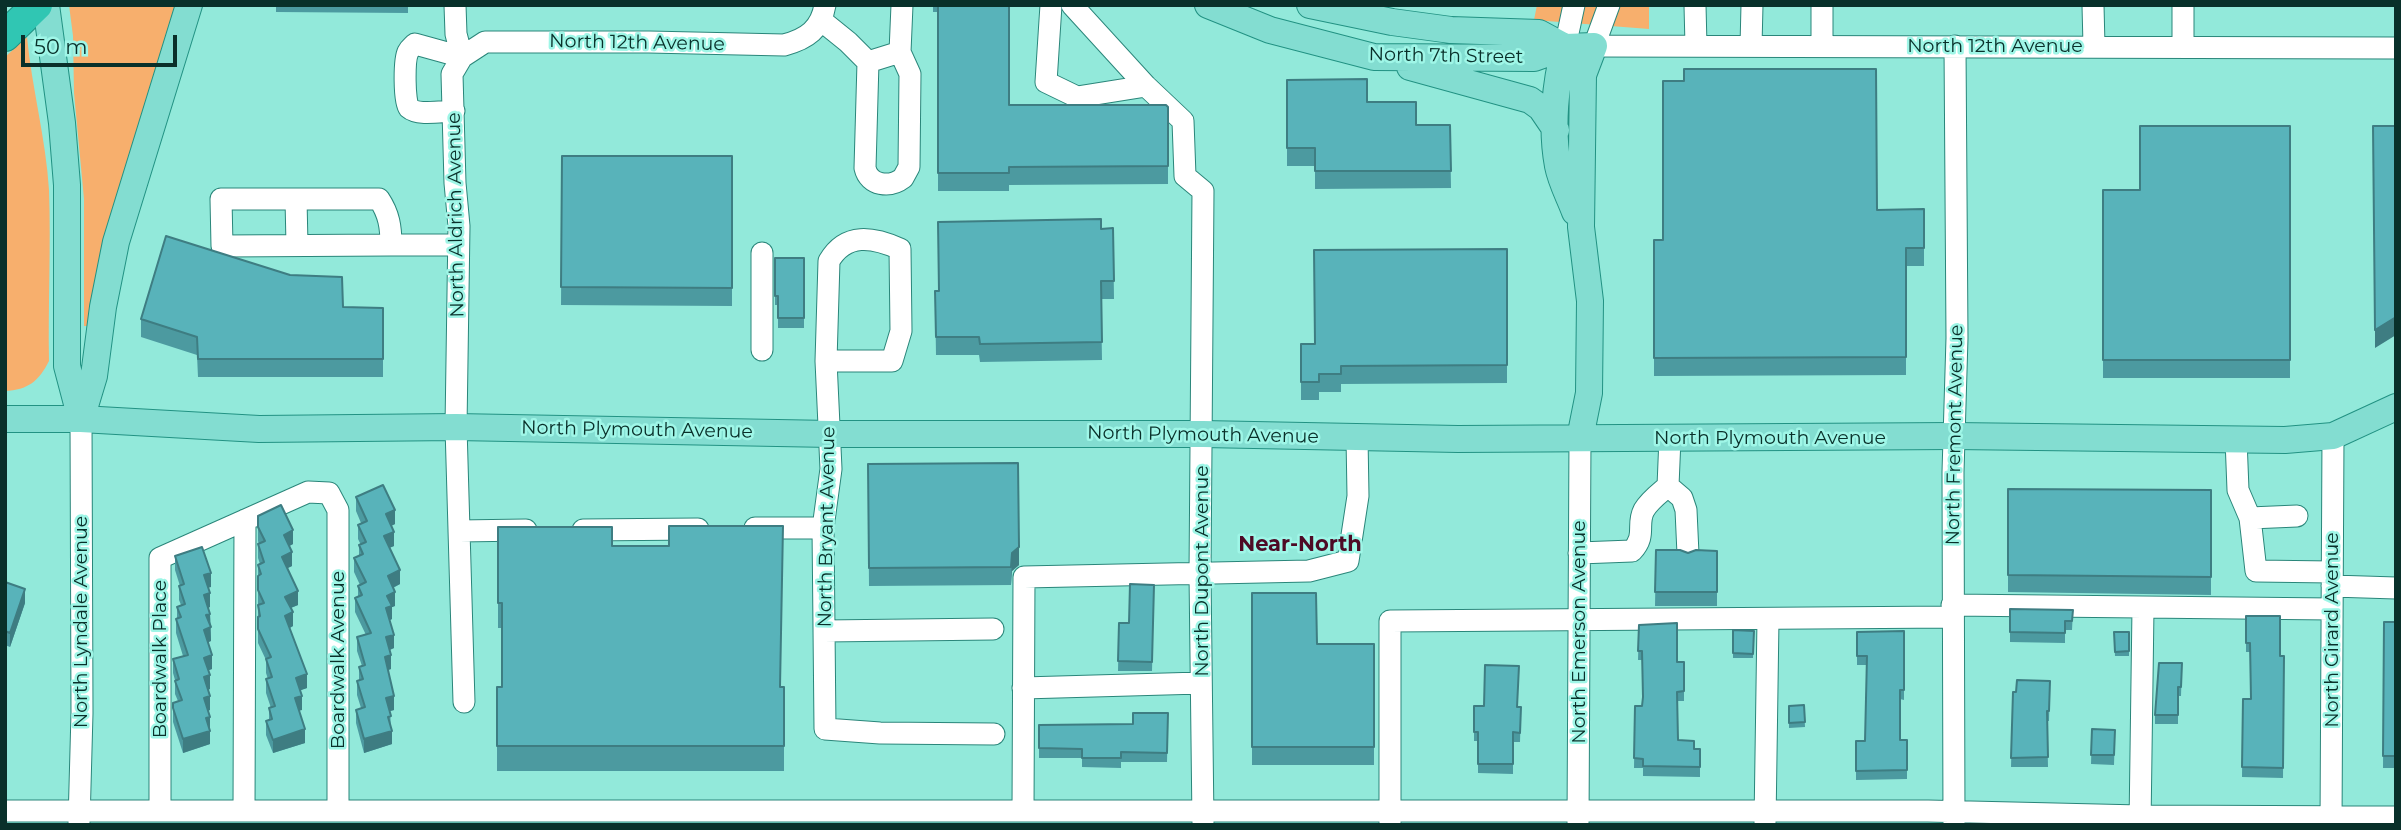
<!DOCTYPE html>
<html>
<head>
<meta charset="utf-8">
<style>
  body { margin:0 }
  #map { position:relative; width:2401px; height:830px; overflow:hidden; background:#92e9da; font-family:Montserrat,sans-serif }
  canvas { display:block }
  .frame { position:absolute; inset:0; border:7px solid #09302a; pointer-events:none }
  .scale { position:absolute; left:21px; top:35px; width:156px; height:32px; box-sizing:border-box; border:4px solid #09302a; border-top:0; padding-left:9px; font-size:21px; line-height:24px; white-space:nowrap; color:#09302a; -webkit-text-stroke:5px #9ff6e7; paint-order:stroke }
</style>
</head>
<body>
<div id="map">
<canvas width="2401" height="830"></canvas>
<div class="frame"></div>
<div class="scale">50 m</div>
</div>
<script>
const g = document.querySelector('canvas').getContext('2d');
g.lineJoin = 'round';
function fillPath(path, color) { g.fillStyle = color; g.fill(path, 'evenodd'); }
function trace(path, color, width, dash) { g.strokeStyle = color; g.lineWidth = width; g.lineCap = dash ? 'butt' : 'round'; g.setLineDash(dash || []); g.stroke(path); }
function write(font, color, halo, rows, align = 'center') {
  g.font = font + ' Montserrat,sans-serif'; g.lineWidth = 5; g.setLineDash([]); g.textBaseline = 'middle'; g.strokeStyle = halo; g.fillStyle = color; for (const [text, x, y, turn = 0] of rows) {
    g.save(); g.translate(x, y); g.rotate((+turn || 0) * Math.PI / 180); g.textAlign = isNaN(turn) ? turn : align; if (halo) g.strokeText(text, 0, 0); g.fillText(text, 0, 0); g.restore();
  }
}
fillPath(new Path2D(`
  M69 5H177L90 326H84V199L74 93 73 36Z
  M1537 5H1649V29L1534 20Z
  M27 37C32 89 46 139 49 190 51 247 48 305 49 361 39 381 28 390 5 391V57Z`), '#f7af6d');
const minor = new Path2D(`
  M455 5 456 34 462 57 452 74 455 183 459 226 456 427 464 702
  M1051 5 1046 82 1077 97 1146 86
  M1072 5 1146 86 1183 121 1185 176 1203 191 1200 574 1203 823
  M1609 5 1594 46 2396 48
  M1695 5 1696 46
  M1822 5V46
  M2093 5 2094 46
  M2183 5V47
  M822 21 848 42 868 62 900 52 902 5
  M1751 46 1752 5
  M1565 47 1574 5
  M868 62 865 168C869 186 890 188 903 178L909 167 910 74 900 52
  M454 111C443 111 418 116 409 108 404 102 404 60 408 52 410 48 412 47 415 44L462 57 485 42H649L784 45C807 39 821 29 825 5
  M296 199 297 245
  M391 245 222 246 221 199H379C389 214 391 227 391 245H458
  M762 253V350
  M826 361H892L901 331 900 249C873 237 846 232 829 261L826 361 831 469 823 528 825 729 880 733 994 734
  M2236 439 2238 490 2250 518 2256 571 2332 572
  M1668 486 1682 498 1686 510 1688 554
  M2250 518 2297 516
  M755 528H823
  M583 530 698 529
  M459 531 526 530
  M1579 553 1632 551C1647 535 1636 525 1644 510 1650 500 1660 493 1668 486L1670 438
  M2332 586 2396 588
  M1952 605 2332 609
  M824 631 993 629
  M1023 688 1201 683
  M5 811H1928L2140 816 2396 817
  M160 811V558L308 492 329 493 338 510V810
  M244 811 245 520
  M1023 811 1024 577 1309 571 1348 561 1358 496 1357 437
  M79 823 82 713 81 419
  M1390 823V621L1952 617
  M1765 823 1768 619
  M1954 824 1953 472 1957 338 1955 46
  M1578 825 1580 438
  M2140 825 2143 608
  M2331 825 2333 436`);
const major = new Path2D(`
  M46 5 62 123 67 185V366L81 419
  M1208 5 1270 30 1374 57 1534 58 1565 47 1594 46 1583 75 1581 227 1590 301 1589 393 1580 438
  M1310 5 1392 22 1451 30 1539 33 1565 47
  M1565 47C1555 83 1551 129 1558 166 1561 182 1570 198 1575 212
  M1410 67 1530 100 1541 108 1556 130
  M5 419H81L259 429 456 427 831 434H1203L1458 439 1954 436 2285 440 2333 436 2396 407
  M81 419 94 376 103 307 116 242 189 5`);
const highway = new Path2D(`
  M5 36 37 5`);
trace(minor, '#2a867a', 23);
trace(major, '#229283', 28);
trace(highway, '#229283', 32);
trace(minor, '#fff', 21);
trace(major, '#83ddd1', 26);
trace(highway, '#30c6b3', 30);
fillPath(new Path2D(`
  M276 5H408V13L276 12Z
  M933 5H1009V105L1168 107V184L1009 185V191H938V12H933Z
  M1287 80 1416 125H1450L1451 188 1315 189V166H1287Z
  M2290 126V378H2103V190H2140Z
  M562 156H732V306L561 305Z
  M1924 209V266H1906V375L1654 376V240H1663L1877 210Z
  M1113 228 1114 299H1101L1102 360 980 362 979 355H936L935 291H939L1101 229Z
  M1507 249V383L1341 384V392H1319V400H1301V344H1315Z
  M775 258H804V328H778V305H775Z
  M343 307 383 308V377H198L197 355 141 337V319Z
  M868 464 1019 565 1012 571 1011 585 869 586Z
  M2008 489 2211 490V595L2008 592Z
  M356 497 395 524 391 526 394 546 389 548 400 584 393 588 395 606 392 607V619L390 620 394 648 390 650 391 669 388 670 394 710 390 711 392 744 364 753 356 723V710L361 708 357 695V681L359 680V667L362 666 357 651V637L366 635 355 612V598L358 597V586L360 585 354 572V558L359 556V545H361L358 539V525L361 523 356 511Z
  M258 516 293 544 289 546 292 566 287 568 298 605 291 608 293 626 290 628 307 688 300 690 302 710H299L305 743 273 753 266 735V721L269 720V708H271L266 693V679H268L266 673V660L258 643V565L260 564 258 558V544H259L258 541Z
  M498 527 612 546 780 687H784V771H497V687H502V628H498Z
  M1656 550 1688 553 1717 551V606H1655Z
  M175 556 211 587H208L210 607 208 608 210 614 211 641 208 642 212 669 208 670 210 689 208 690 210 710 208 711 210 744 183 753 173 722V703L178 701 175 694V680L173 673V659L183 656 176 633V619H177V607L181 605 179 600V586H180L175 570Z
  M5 582 25 603 10 647 5 645Z
  M1154 585 1152 671H1118L1119 623H1129Z
  M1252 593 1317 644H1374V765H1252Z
  M2010 609 2073 610 2072 630H2065V643L2010 642Z
  M2246 616 2280 656H2284L2283 778 2242 777 2243 699H2251L2250 652H2246Z
  M2384 622H2396V768H2383Z
  M1639 625 1677 662 1684 691V701H1677L1678 740 1694 749H1700V777L1643 776V768H1634L1635 706H1642L1643 699 1642 660H1638Z
  M1754 631 1753 658H1733V653Z
  M1904 631V700L1900 699V740H1907V779L1856 780V741H1865L1867 665H1857V632Z
  M2114 632H2129V656H2115Z
  M2182 663 2181 696H2178V724H2155V715Z
  M2050 681 2049 721H2047L2048 767H2011L2013 692H2016Z
  M1804 705 1805 727 1789 728V706Z
  M1474 706 1521 707 1520 742H1513V774L1478 773V741H1474Z
  M1168 713 1167 762H1121V768L1082 767V758H1039V725L1133 724Z
  M2092 729 2115 730 2114 765 2091 764Z`), '#4c9aa0');
fillPath(new Path2D(`
  M2396 317V335L2375 348V330Z
  M395 510V524L386 528V514Z
  M293 530V544L284 549V535Z
  M394 532V546L384 550V536Z
  M1019 547V565L1012 571 1011 585 1012 553Z
  M292 552V566L282 571V557Z
  M400 570V584L388 590V576Z
  M211 573V587L204 589V575Z
  M25 589V603L10 647V633Z
  M298 591V605L285 610V597Z
  M395 592V606L392 607V619L386 622 387 596Z
  M210 593V607L204 609V595Z
  M293 612V626L285 630V616Z
  M210 614 211 641 204 644V630L206 615Z
  M394 635V648L386 651V637Z
  M212 655V669L204 672V658Z
  M391 655V669L385 671V657Z
  M307 674V688L296 692V678Z
  M210 675V689L204 691V677Z
  M210 696V710L204 712V698Z
  M302 696V710L295 712V698Z
  M394 696V710L386 712V698Z
  M210 717V744L183 753V739L206 718Z
  M305 729V743L273 753V740Z
  M392 731V744L364 753V739Z`), '#3e7d82');
const building = new Path2D(`
  M938 5H1009V105H1166L1168 107V166L1009 167V173H938Z
  M1684 69H1876L1877 210 1924 209V248H1906V357L1654 358V240H1663V81H1684Z
  M1367 79V102H1416V125H1450L1451 171H1315V148H1287V80Z
  M2140 126H2290V360H2103V190H2140Z
  M2373 126H2396V317L2375 330Z
  M562 156H732V288L561 287Z
  M1101 219V229L1113 228 1114 281H1101L1102 342 980 344 979 337H936L935 291H939L938 222Z
  M166 236 290 275 342 277 343 307 383 308V359H198L197 337 141 319Z
  M1507 249V365L1341 366V374H1319V382H1301V344H1315L1314 250Z
  M775 258H804V318H778V296H775Z
  M1018 463 1019 547 1012 553 1011 567 869 568 868 464Z
  M383 485 395 510 386 514 394 532 384 536 400 570 388 576 395 592 387 596 392 606 386 608 394 635 386 637 391 655 385 657 394 696 386 698 391 716 388 717 392 731 364 739 356 710 365 707 357 681 363 679 359 667 365 665 357 637 371 633 355 598 362 595 358 586 366 582 354 558 363 554 359 545 366 542 358 525 367 521 356 497Z
  M2008 489 2211 490V577L2008 575Z
  M281 505 293 530 284 535 292 552 282 557 298 591 285 597 293 612 285 616 307 674 296 678 302 696 295 698 305 729 273 740 266 721 272 719 269 708 275 706 266 679 272 677 266 659 271 657 258 629V617L260 616 258 605 264 603 258 590V576L261 574 258 565 264 562 258 544 265 541 258 527V516Z
  M669 526H783L780 687H784V746H497V687H502V603H498V527H612V546H669Z
  M202 547 211 573 204 575 210 593 204 595 210 614 206 615 211 627 204 630 212 655 204 658 210 675 204 677 210 696 204 698 210 717 206 718 210 731 183 739 173 708V703L182 700 175 681 179 679 173 659 188 655 176 619 181 617 177 607 185 604 179 586 184 584 175 556Z
  M1656 550H1680L1688 553 1696 550 1717 551V592H1655Z
  M5 582 25 589 10 633 5 631Z
  M1130 584 1154 585 1152 662 1118 661 1119 623H1129Z
  M1252 593H1316L1317 644H1374V747H1252Z
  M2010 609 2073 610 2072 621H2065V633L2010 632Z
  M2246 616H2280V656H2284L2283 768 2242 767 2243 699H2251L2250 643H2246Z
  M2384 622H2396V756H2383Z
  M1677 623V662H1684V691L1677 692 1678 740 1694 741V749H1700V767L1643 766V759L1634 758 1635 706H1642L1643 697 1642 651H1638L1639 625Z
  M1733 630 1754 631 1753 654 1733 653Z
  M1904 631V690H1900V740H1907V770L1856 771V741H1865L1867 656H1857V632Z
  M2114 632H2129V651L2115 652Z
  M2159 663H2182L2181 687H2178V715H2155Z
  M1485 665 1519 666 1517 707H1521L1520 733 1513 732V764H1478V732H1474V706H1484Z
  M2017 680 2050 681 2049 711H2047L2048 757 2011 758 2013 692H2016Z
  M1804 705 1805 722 1789 723V706Z
  M1133 713H1168L1167 753 1121 752V758H1082V749L1039 748V725L1133 724Z
  M2092 729 2115 730 2114 755H2091Z`);
fillPath(building, '#58b3ba');
trace(building, '#3e7d82', 2);
write('19px', '#09302a', '#9ff6e7', [
  ["North 12th Avenue",637,43,1],
  ["North 12th Avenue",1995,46],
  ["North 7th Street",1446,56,1],
  ["North Aldrich Avenue",456,215,-91],
  ["North Plymouth Avenue",637,430,1],
  ["North Plymouth Avenue",1203,435,1],
  ["North Fremont Avenue",1955,435,-89],
  ["North Plymouth Avenue",1770,438],
  ["North Bryant Avenue",827,527,-89],
  ["North Dupont Avenue",1202,571,-90],
  ["North Lyndale Avenue",81,622,-90],
  ["North Girard Avenue",2332,630,-90],
  ["North Emerson Avenue",1579,632,-90],
  ["Boardwalk Place",160,659,-90],
  ["Boardwalk Avenue",338,660,-90]
]);
write('bold 21px', '#4e0a25', '#9ff6e7', [
  ["Near-North",1300,545]
]);
</script>
</body>
</html>
